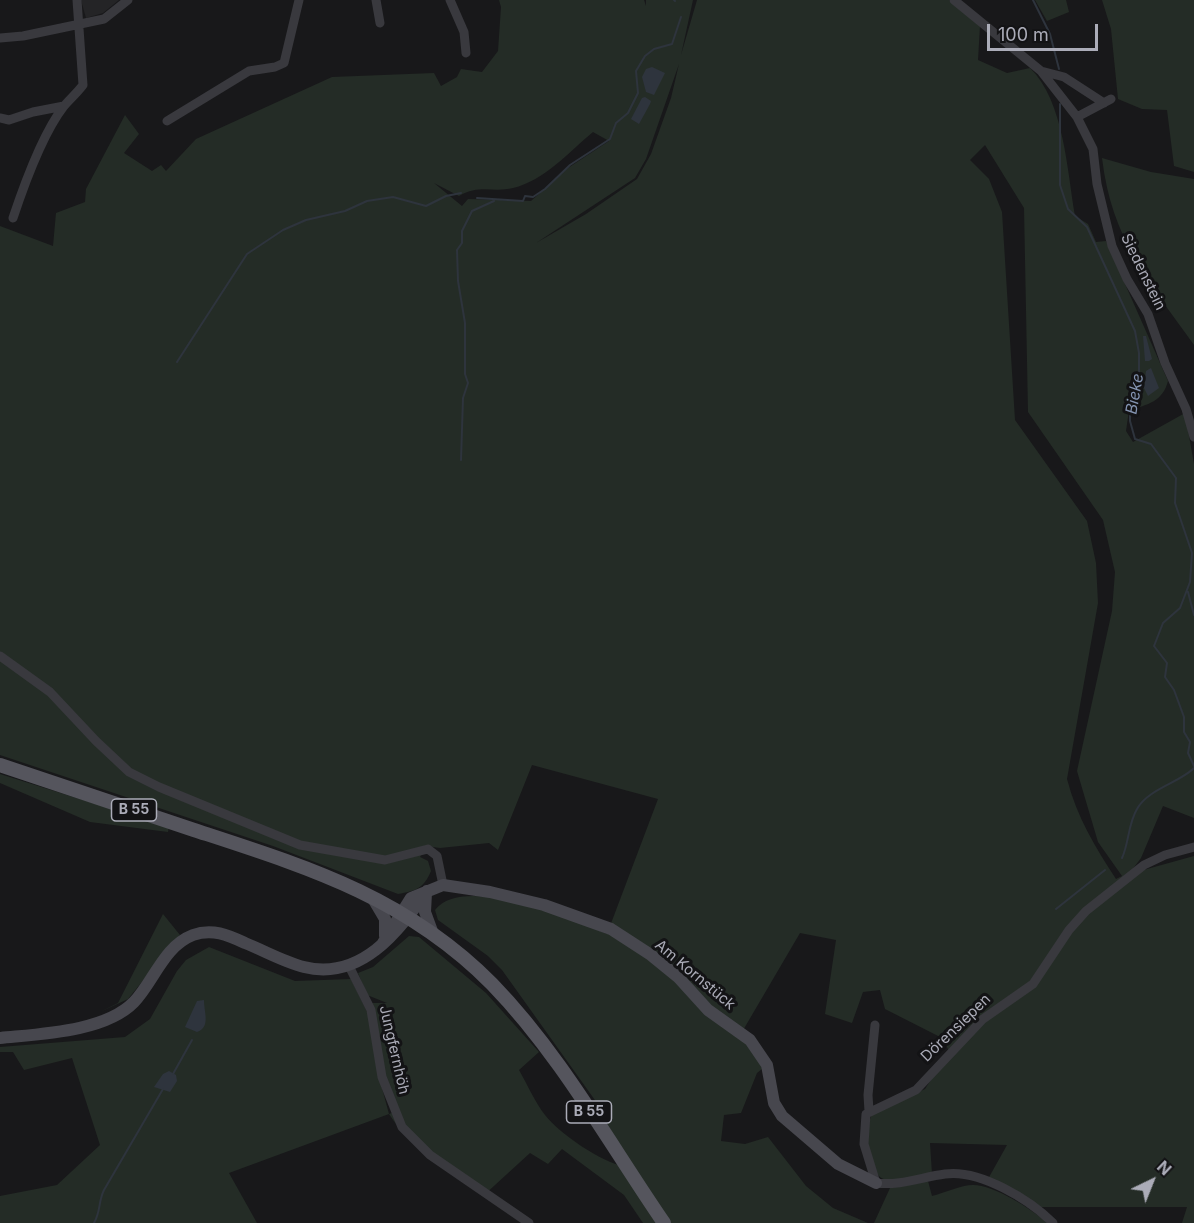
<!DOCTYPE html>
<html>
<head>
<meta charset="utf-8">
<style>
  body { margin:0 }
  #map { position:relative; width:1194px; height:1223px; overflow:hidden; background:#18181a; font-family:Inter,sans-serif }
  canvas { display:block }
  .north { position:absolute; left:1122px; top:1151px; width:60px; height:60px; -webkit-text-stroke:4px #131315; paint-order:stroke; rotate:43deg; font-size:16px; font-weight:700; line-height:24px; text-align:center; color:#abacb8 }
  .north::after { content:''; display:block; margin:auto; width:21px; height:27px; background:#abacb8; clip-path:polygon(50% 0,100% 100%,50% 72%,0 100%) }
  .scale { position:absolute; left:987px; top:24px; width:111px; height:27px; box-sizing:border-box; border:3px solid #abacb8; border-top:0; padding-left:8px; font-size:18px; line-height:21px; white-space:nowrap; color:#abacb8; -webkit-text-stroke:4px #131315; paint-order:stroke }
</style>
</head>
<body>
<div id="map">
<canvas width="1194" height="1223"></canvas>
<div class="north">N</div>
<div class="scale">100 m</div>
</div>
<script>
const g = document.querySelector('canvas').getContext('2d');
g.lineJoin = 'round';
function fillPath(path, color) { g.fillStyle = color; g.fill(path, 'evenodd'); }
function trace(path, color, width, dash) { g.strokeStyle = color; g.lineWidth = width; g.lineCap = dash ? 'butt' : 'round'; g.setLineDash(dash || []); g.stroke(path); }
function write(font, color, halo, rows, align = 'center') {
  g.font = font + ' Inter,sans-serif'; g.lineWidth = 6; g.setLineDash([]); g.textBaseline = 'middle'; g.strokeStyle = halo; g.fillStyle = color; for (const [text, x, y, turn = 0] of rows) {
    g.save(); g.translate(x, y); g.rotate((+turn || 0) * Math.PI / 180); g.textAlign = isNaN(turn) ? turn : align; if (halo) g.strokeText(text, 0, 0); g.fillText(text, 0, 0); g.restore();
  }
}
fillPath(new Path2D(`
  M81 0H119L103 13 86 18Z`), '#242426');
fillPath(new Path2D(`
  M499 0H644L646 6V0H693L681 55 697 0H949L980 26 978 60 1007 73 1030 68C1064 101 1067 170 1075 216L1088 224 1096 242 1106 241 1168 381C1163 401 1148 405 1129 410L1126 431 1133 442 1185 413 1194 464V818L1163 806 1141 858 1129 874 1194 856V1223H1182L1187 1207H1039L988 1179 1007 1145 930 1143 932 1174C920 1176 901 1184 889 1181 864 1176 864 1132 872 1114L925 1089 949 1052 944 1039 885 1009 880 990 863 992 852 1023 825 1014 836 940 800 933 742 1032 767 1065 757 1073 741 1113 724 1115 721 1141 745 1144 768 1137 806 1186 833 1208 868 1223H643L624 1195 562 1149 548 1164 530 1153 483 1196C447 1171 413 1151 389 1114L229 1173 257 1223H0V1196L57 1185 100 1145 72 1058 24 1070 13 1052H0V1047L125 1037 150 1019 177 971 186 960 209 947 295 981 351 979 371 1020 379 1077 389 1114 397 1111 385 1074 372 1003H387L367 995 358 973 373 967 409 936 419 937 486 993 539 1052 519 1070C527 1084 535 1102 545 1115 559 1133 602 1163 624 1166L580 1098 597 1103 502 970 488 956 438 920 435 910C464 873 571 920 607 934L658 799 532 765 498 850 489 843 440 848 426 846 420 857 428 861 431 871C424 888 416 891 398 894L273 846 0 755V226L53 246 56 213 85 202 86 189 125 115 139 134 124 153 152 171 161 165 166 171 196 139 332 77 434 73 441 86 457 77 461 69 482 72 498 51 501 7ZM679 64 671 98 651 154 637 179 586 214 536 243 635 178 646 159ZM593 132 609 141 568 168 531 201 468 199 462 206 434 183 459 196C480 184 493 193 513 188 544 181 570 151 593 132ZM985 145 1024 208 1028 412 1103 520 1115 572 1112 611 1077 771 1098 842 1122 876 1116 879C1095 847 1077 817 1067 779L1098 603 1096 563 1087 521 1015 420 1002 212 989 179 970 160Z
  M1035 0H1066L1069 12 1047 21Z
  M1102 0H1194V172L1174 166 1167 110 1142 109 1118 99 1111 29Z
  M1102 158 1151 172 1194 179V345C1148 280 1112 240 1102 158Z
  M0 774 169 827 168 832 90 822 0 783Z
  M163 914 180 935 128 999 100 1012 118 1003Z
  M928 1181 932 1196C944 1193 961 1185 973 1185 994 1185 1032 1209 1047 1223H874L890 1188Z`), '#242c26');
fillPath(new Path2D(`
  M652 67 665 73 654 95 646 92 642 77 646 69Z
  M645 97 651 101 650 104 639 124 631 119 642 98Z
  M1143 336H1146L1152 359 1149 361H1145Z
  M1151 368 1159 388 1148 396 1144 388 1146 371Z
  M204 1000C204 1013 211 1027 197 1032L185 1027 197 1001Z
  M169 1071 176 1075 177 1081 170 1092 154 1087 163 1074Z`), '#2e343d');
trace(new Path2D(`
  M674 0 675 1
  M1033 0 1050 34 1059 69
  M1060 104V185L1068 209 1087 227 1135 331 1139 353V381L1130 407V421L1135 439 1151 444 1176 478 1175 503 1192 553 1190 582 1180 608 1163 623 1154 646 1167 663 1165 677 1174 690 1184 717V732L1190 742 1188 753 1194 766
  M477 198 523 201 525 196 533 197 545 189 570 165 610 139 616 123 628 113 638 93 636 71 645 56 654 49 672 44 681 17
  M177 362 247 254 283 230 306 220 345 211 367 201 393 197 426 206 446 196 461 193
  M461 460 463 398 468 383 465 374V323L458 281 457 250 462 243V231L472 211 494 201
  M1188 592 1194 615
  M1122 858C1129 843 1128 824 1137 809 1148 789 1179 783 1194 768
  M1056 909 1105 870
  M173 1074 192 1040
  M94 1223C101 1211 98 1202 104 1190L163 1089`), '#2e343d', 2);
trace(new Path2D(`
  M376 0 380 23
  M450 0 464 32 466 53
  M954 0 1041 71 1077 117 1093 149 1097 184 1112 246 1127 279 1148 314 1165 363 1186 409 1194 437
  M0 38 23 36 104 19 128 0
  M1041 71 1064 77 1104 103
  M1077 117 1111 99
  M0 118 9 120 33 112 64 106
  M167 121 249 71 275 67 284 63 299 0
  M13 218C24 185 43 133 64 106 70 99 77 93 83 85L77 0
  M0 656 50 692 96 741 129 772 159 787 300 845 385 860 428 849 437 856 443 885
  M349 966 371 1010 382 1077 402 1127 430 1155 529 1223
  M869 1111 868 1095 875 1025
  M1053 1223C1030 1200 980 1169 945 1174 922 1177 900 1186 876 1183L864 1144 866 1114 916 1090 983 1019 1033 984 1069 930 1086 911 1144 865 1165 855 1194 847`), '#39393e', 9);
trace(new Path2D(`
  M426 893 425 912 432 931
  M372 897 385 919V936
  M383 943 411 898 443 885 490 892 544 905 611 929 651 955 678 977 708 1010 750 1040 767 1065 774 1103 782 1116 838 1164 876 1183
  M0 1038C39 1034 105 1032 134 1002 154 981 164 946 193 935 212 928 228 935 245 943 265 951 284 962 304 967 361 981 398 932 427 891`), '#47474e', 12);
trace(new Path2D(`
  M0 765C65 787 129 808 194 830 307 867 406 897 492 984 560 1054 609 1143 664 1223`), '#55555d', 14);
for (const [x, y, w] of [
  [134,810,45],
  [589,1112,45]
]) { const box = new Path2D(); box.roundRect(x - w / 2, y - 11, w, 22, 4.5); g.fillStyle = '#131315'; g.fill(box); trace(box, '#abacb8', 1.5); }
write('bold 14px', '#abacb8', null, [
  ["B 55",134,810],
  ["B 55",589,1112]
]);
write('15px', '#abacb8', '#131315', [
  ["Siedenstein",1143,272,64],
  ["Am Kornstück",695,975,40],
  ["Dörensiepen",956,1028,-44],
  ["Jungfernhöh",394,1050,77]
]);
write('italic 16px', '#8494b1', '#131315', [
  ["Bieke",1135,394,-80]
]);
</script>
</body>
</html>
